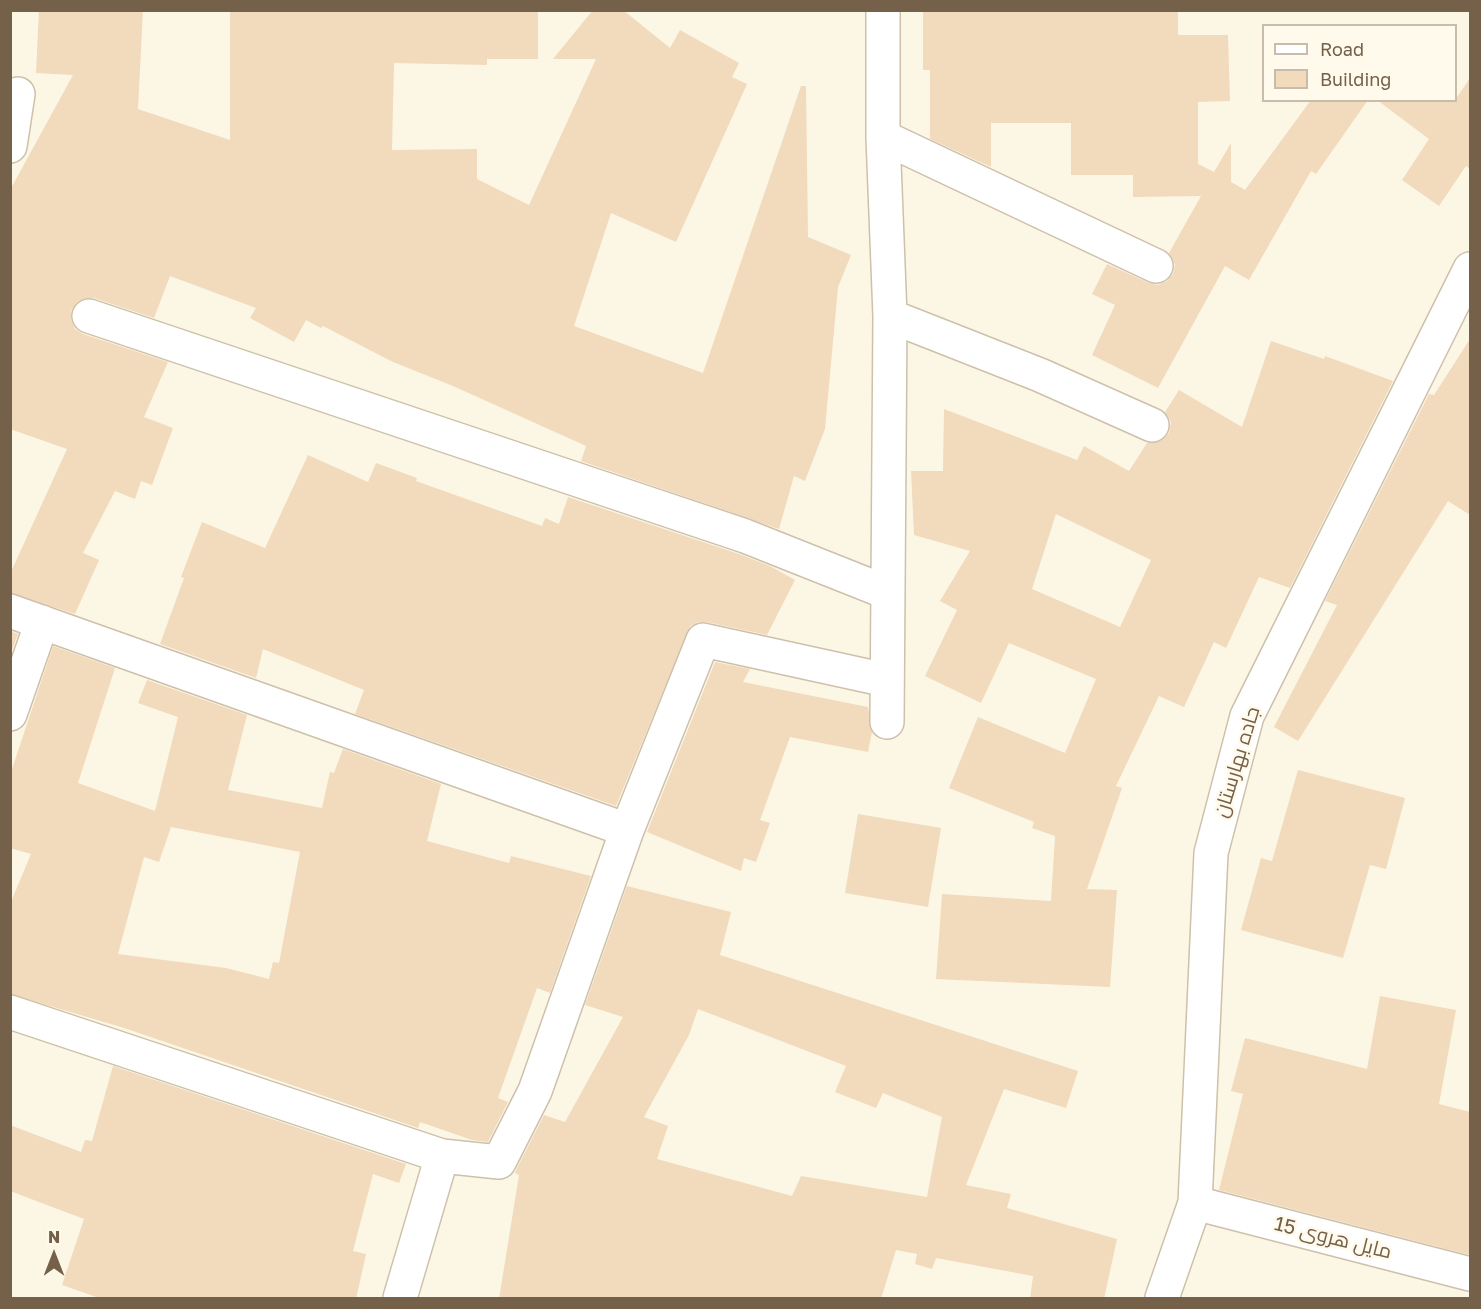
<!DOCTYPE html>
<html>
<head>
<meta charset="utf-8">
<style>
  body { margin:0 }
  #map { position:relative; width:1481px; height:1309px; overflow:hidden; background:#fcf7e5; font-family:"Golos Text",sans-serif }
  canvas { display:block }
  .frame { position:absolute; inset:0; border:12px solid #75604a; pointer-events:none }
  .legend { position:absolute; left:1262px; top:24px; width:195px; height:78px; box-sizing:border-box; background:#fffaeb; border:2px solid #c8bcab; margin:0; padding:8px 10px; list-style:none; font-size:18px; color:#75604a }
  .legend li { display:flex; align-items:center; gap:12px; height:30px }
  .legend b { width:30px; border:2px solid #c8bcab }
  .north { position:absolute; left:24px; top:1225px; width:60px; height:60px; -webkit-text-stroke:4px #fffaeb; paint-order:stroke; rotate:0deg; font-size:16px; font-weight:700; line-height:24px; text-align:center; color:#75604a }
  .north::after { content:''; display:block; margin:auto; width:21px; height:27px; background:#75604a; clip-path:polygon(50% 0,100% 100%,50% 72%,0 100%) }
</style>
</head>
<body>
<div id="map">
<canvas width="1481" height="1309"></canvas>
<div class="frame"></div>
<ul class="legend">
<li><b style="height:8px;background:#fff"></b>Road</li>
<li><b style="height:16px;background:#f2dabc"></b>Building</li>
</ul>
<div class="north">N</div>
</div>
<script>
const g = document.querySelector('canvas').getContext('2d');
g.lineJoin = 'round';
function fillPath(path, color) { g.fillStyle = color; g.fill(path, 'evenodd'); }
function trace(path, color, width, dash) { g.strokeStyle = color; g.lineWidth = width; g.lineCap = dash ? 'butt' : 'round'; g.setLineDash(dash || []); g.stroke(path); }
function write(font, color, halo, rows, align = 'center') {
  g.font = font + ' "Golos Text",Cairo,sans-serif'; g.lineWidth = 5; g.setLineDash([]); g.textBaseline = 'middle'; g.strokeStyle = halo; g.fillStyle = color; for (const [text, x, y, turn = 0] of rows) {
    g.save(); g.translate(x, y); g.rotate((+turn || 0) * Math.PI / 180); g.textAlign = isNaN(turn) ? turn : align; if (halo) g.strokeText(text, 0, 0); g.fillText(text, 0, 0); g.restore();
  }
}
fillPath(new Path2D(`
  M39 10H143L138 109 230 140V10H538V59H487V65L394 63 392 150 477 149V179L529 205 596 59H553L593 10H623L670 48 680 30 739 63 732 77 747 84 676 242 611 213 574 326 703 373 801 86H806L808 237 851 255 838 287 825 429 805 481 794 476 779 529 581 461 586 446 453 386 393 362 323 326 321 328 306 320 294 342 250 318 256 308 170 276 154 318 94 298H85L77 302 71 311V320L75 329 83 334 168 362 144 417 173 428 152 485 141 481 135 499 115 491 83 553 99 560 75 614 10 593V574L67 449 10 429V190L73 75 36 73Z
  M923 10 1178 11V35H1228L1230 101 1198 102V164L1214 172 1231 143V182L1245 190 1311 100H1368L1316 174 1311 171 1249 280 1225 266 1158 388 1092 355 1115 305 1092 294 1107 264 1149 283 1158 285 1167 281 1173 274 1175 265 1169 253 1201 196 1133 197V175H1071V123H991V167L930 139V70H923Z
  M1470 78V169L1466 166 1439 206 1402 180 1429 139 1377 100H1455Z
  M1470 339V515L1448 501 1298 741 1274 727 1337 605 1325 601 1429 394 1434 395Z
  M1271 341 1324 359 1325 356 1393 381 1290 588 1259 577 1226 648 1214 642 1184 707 1159 696 1116 786 1122 788 1087 889 1117 890 1110 987 936 979 942 894 1051 901 1055 836 1032 828 1034 822 949 788 978 717 1065 753 1096 679 1009 643 981 703 925 676 957 610 940 601 970 551 914 535 911 471H943L944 409 1077 460 1084 446 1129 471 1147 443 1162 440 1169 433 1171 422 1165 412 1179 390 1242 427ZM1056 514 1151 560 1120 627 1032 589Z
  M308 455 368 482 376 463 417 478 416 481 542 526 545 518 559 524 568 497 739 554 770 566 795 580 767 635 707 622H698L690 626 616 806 355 714 364 690 263 649 256 678 160 644 184 578 181 577 202 522 265 548Z
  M10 631 18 634 10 655Z
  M53 646 115 668 78 783 155 811 178 717 138 703 147 680 247 715 228 790 322 808 330 772 334 773 343 749 441 784 427 841 509 863 511 856 591 876 550 993 537 988 498 1098 508 1102 488 1142 472 1140 420 1122 418 1128 124 1028 10 994V904L31 854 10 848V775ZM171 827 300 852 279 963 273 962 269 979 226 968 118 954 144 857 159 862Z
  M715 662 750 669 743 682 868 707 872 732 868 752 790 737 760 820 770 823 756 862 744 858 741 871 647 832Z
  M1298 770 1405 798 1386 869 1370 865 1343 958 1241 930 1261 858 1272 861Z
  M858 814 941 828 928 907 845 893Z
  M627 886 731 912 720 955 1078 1071 1066 1108 1004 1089 966 1185 1011 1194 1007 1208 1117 1239 1104 1299H1030L1033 1276 936 1258 932 1269 915 1264 917 1254 896 1250 881 1299H499L519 1175 515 1173 517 1168 544 1115 565 1122 623 1017 585 1005ZM698 1009 846 1066 835 1092 876 1108 883 1093 942 1117 927 1197 801 1176 792 1196 657 1159 668 1126 644 1117 689 1035Z
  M1380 996 1456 1010 1439 1104 1470 1112V1255L1219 1190 1243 1094 1231 1091 1245 1038 1367 1069Z
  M113 1066 406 1164 399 1183 373 1174 353 1251 366 1254 356 1299H102L62 1285 84 1219 10 1191V1125L81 1152 85 1140 92 1141Z`), '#f2dabc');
const minor = new Path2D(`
  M883 10V137L890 316 887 722
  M883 137 1156 266
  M10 146 18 94
  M89 316 745 536 886 592
  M890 316 1040 375 1152 425
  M10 611 627 830
  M10 714 42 622
  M10 1012 442 1156
  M1195 1203 1470 1274
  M400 1298 442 1156 499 1162 535 1091 627 830 703 640 886 680
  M1162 1298 1195 1203 1211 853 1247 716 1470 269`);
trace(minor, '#cec0ab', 36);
trace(minor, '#fff', 33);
write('20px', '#75604a', '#fffaeb', [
  ["جاده بهارستان",1237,762,-73],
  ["مایل هروی 15",1333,1238,14]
]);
</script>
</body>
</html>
